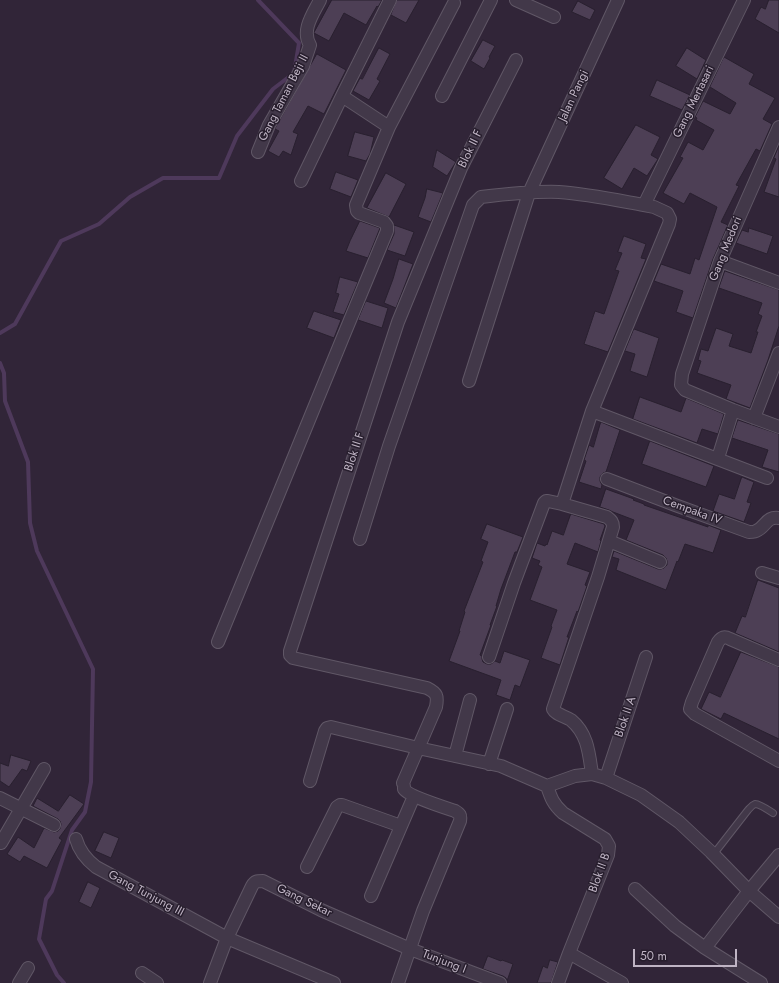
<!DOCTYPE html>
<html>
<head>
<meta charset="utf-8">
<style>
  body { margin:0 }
  #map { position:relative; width:779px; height:983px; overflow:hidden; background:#312538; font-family:Jost,sans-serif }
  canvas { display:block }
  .scale { position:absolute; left:633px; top:949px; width:104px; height:18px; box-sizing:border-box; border:2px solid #bfb4c4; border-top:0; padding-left:5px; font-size:12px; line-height:14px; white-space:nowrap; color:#bfb4c4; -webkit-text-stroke:3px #271e2d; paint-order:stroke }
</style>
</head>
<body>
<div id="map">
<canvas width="779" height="983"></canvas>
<div class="scale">50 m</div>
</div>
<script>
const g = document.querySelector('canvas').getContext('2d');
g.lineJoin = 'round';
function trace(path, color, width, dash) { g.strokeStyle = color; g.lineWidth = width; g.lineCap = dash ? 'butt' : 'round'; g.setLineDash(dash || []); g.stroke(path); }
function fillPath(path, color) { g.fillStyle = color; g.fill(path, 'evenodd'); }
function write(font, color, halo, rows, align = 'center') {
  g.font = font + ' Jost,sans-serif'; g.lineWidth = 3; g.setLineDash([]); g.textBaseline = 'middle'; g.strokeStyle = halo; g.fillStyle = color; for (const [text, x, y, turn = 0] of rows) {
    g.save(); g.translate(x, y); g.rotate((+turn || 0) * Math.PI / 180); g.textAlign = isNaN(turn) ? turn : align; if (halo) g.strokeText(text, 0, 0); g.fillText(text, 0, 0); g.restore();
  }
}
trace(new Path2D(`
  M0 333 15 324 61 241 99 224 130 197 163 178H219L237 136 273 89 294 73 299 43 258 0
  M0 363 4 373 5 401 28 462 30 523 37 551 93 669 91 782 85 812 72 830 52 891 46 899 39 939 57 975 64 983`), '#4e395b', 4);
const building = new Path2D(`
  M332 0H382L378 7 377 6 366 25 344 13 329 41 314 33Z
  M397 0H419L406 23 391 15Z
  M769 0H779V33L755 19 761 7 765 9Z
  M578 1 595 10 590 20 572 12Z
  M483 40 495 46 489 57 490 58 484 69 471 61Z
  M379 48 390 54 377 79 380 81 369 100 353 91 360 78 362 79Z
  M687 48 706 60 697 79 676 66Z
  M317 54 346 70 324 114 308 106 293 132 298 134 291 155 283 151 279 157 268 151 279 131 275 129Z
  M724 57 754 74 749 84 775 98 763 119 772 124 760 151 756 149 736 185 739 186 721 222 728 225 713 259 693 318 676 312 683 291 654 281 661 264 690 274 695 258 699 260 717 207 690 193 684 204 663 193 683 158 680 157 688 142 703 150 714 130 696 120 697 118 695 117 703 101 730 114 736 103 710 87Z
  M657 80 690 95 682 110 650 96Z
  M636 125 660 137 651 155 658 159 647 176 634 168 622 189 604 178Z
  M355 132 374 137 370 154 366 161 348 156Z
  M779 146V197L764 192 776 159 774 158Z
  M437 150 456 162 447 176 433 167Z
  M336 172 358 180 351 197 330 189Z
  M386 173 406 184 389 217 367 208Z
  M427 189 443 193 431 222 418 217 425 198Z
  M360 221 380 228 368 258 346 251 350 241Z
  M394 225 414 232 405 256 387 250 394 234Z
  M749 228 773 236 767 254 736 243 742 230 748 232Z
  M624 236 646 244 641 258 646 259 608 352 584 344 595 311 604 314 619 271 615 270 622 253 618 252Z
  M399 259 413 264 396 308 384 303 393 279Z
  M725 271 779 290V326L768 360 750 408 726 399 731 385 697 373 701 361 698 360 701 349 708 351 716 328 733 334 729 346 751 353 758 332H756L762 316 758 314 762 303 719 288Z
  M340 277 358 282 344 315 333 312 339 294 336 293Z
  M366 301 388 308 382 328 358 320Z
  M314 311 341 320 334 338 307 328Z
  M634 329 659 338 647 377 630 371 635 354 625 351Z
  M640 397 681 412 686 398 724 414 718 434 702 429 697 443 633 419Z
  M738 420 779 434V472L762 467 768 450 732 438Z
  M601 422 620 430 606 472 603 473 600 477V481L602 485 601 489 579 482 586 461 584 460 589 445 593 447Z
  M650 441 714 466 706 487 642 464Z
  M742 477 754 482 747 502 751 503 744 522 713 511 719 494 734 499Z
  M606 489 634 499 633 500 644 504V505L708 527V525L721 530 713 553 685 544 678 562 677 561 666 590 616 570 619 559 612 557 614 551 658 569H661L664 568 667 565V561L666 558 663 555 626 540 634 520 613 512 609 510 600 507Z
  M571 514 604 524 605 526 600 540 601 541 598 552 575 543 567 564 590 572 585 585 587 586 578 612 577 611 567 637H569L560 665 541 658 552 627 551 626 557 610 530 600 542 567 538 565 540 561 532 558 537 543 545 546 546 544 547 545 552 531 563 535Z
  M487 524 523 537 517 552H515L501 589 496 606H497L490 625H491L480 655 482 656V659L483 662 487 664H491L495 661 500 663 504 651 530 660 520 687 515 685 510 700 496 695 501 680 449 661 460 631H459L465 612 464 611 483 562 481 561 488 542 481 539Z
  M758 580 779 588V652L735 633 742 616 745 617Z
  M741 652 779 667V739L724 713 721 719 701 709 709 692 720 697Z
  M11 755 31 761 27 771 22 769 9 787 0 781V763L8 766Z
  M70 795 84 804 59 838 62 840 47 868 24 856 20 862 7 854 18 837 34 848 44 828 54 832 58 831 60 829 61 824 60 821 58 819 33 806 37 798 58 811Z
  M104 832 119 838 111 858 95 851Z
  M88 882 100 888 91 908 79 902Z
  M488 956 501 961 502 960 513 964 507 981 506 978 503 976 483 969Z
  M550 960 558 962 551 983H537L543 966 547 968Z`);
fillPath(building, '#4d3f55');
trace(building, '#29202f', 1);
const service = new Path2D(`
  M713 855 748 810C750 808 752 805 755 804 759 804 770 811 773 813`);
const minor = new Path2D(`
  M516 0 554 17
  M342 96 389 127
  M442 96 491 0
  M779 127 720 261 682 374 681 385 685 390 733 410 779 427
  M258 152 269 125 303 66 310 45C301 30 313 14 320 0
  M301 181 342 96 390 0
  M644 205 744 0
  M720 261 779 283
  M469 381 529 193 618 0
  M592 411 767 478
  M754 418 779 353
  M718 458 733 410
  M607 479 675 505 749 532C751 532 755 532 756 531 766 527 766 516 779 518
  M360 539 389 446 473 205 481 197C507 194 533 191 559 192 587 194 616 200 644 205L654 207 667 213 670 219 669 224 592 411 562 504 607 517C611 520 613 522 613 527L598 577 553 709C556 715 565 716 571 720 588 734 589 754 592 774
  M609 541 660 562
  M762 573 779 578
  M218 642 343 337 387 231V226L384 222 359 213 357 211 356 205 389 127 454 3
  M489 657 514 583 544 503 546 501H548L562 504
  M779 660 730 639C724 636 722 637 718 642L692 702 690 709 695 714 779 761
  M455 756 470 700
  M489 764 507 709
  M606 778 646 657
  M310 781 325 731 327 728 331 727 418 748 455 756 501 766 547 786 575 776 592 774 606 778 641 795 679 822 711 852 749 891 779 917
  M547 786C551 798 553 804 563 813L605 839 609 846 608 855 569 953 558 983
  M0 798 54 825
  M76 839C79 850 87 860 96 867L227 938 334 983
  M1 843 44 769
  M307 867 337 807 340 805H342L401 826
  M635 889 675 926 705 948 761 983
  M371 896 414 796
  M705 948 749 891 779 855
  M569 953 622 983
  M142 973 157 983
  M19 983 28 968
  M210 983 227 938 252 886C255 881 257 881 263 881L321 910 410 949 500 983
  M398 983 423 911 460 821C461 815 460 814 455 811 446 808 408 796 404 789 404 788 404 784 403 783L436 707C438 696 437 693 427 688L293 658 290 655V651L398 322 461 168 516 60`);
trace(service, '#605766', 8);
trace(minor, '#605766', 14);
trace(service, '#423849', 6);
trace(minor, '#423849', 12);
write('12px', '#bfb4c4', '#271e2d', [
  ["Jalan Pangi",574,96,-65],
  ["Gang Taman Beji II",284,98,-63],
  ["Gang Mertasari",694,102,-64],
  ["Blok II F",471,149,-64],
  ["Gang Medori",726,249,-68],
  ["Blok II F",355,452,-72],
  ["Cempaka IV",692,511,20],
  ["Blok II A",626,717,-71],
  ["Blok II B",600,873,-70],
  ["Gang Tunjung III",146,894,28],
  ["Gang Sekar",304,901,26],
  ["Tunjung I",444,962,21]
]);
</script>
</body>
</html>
